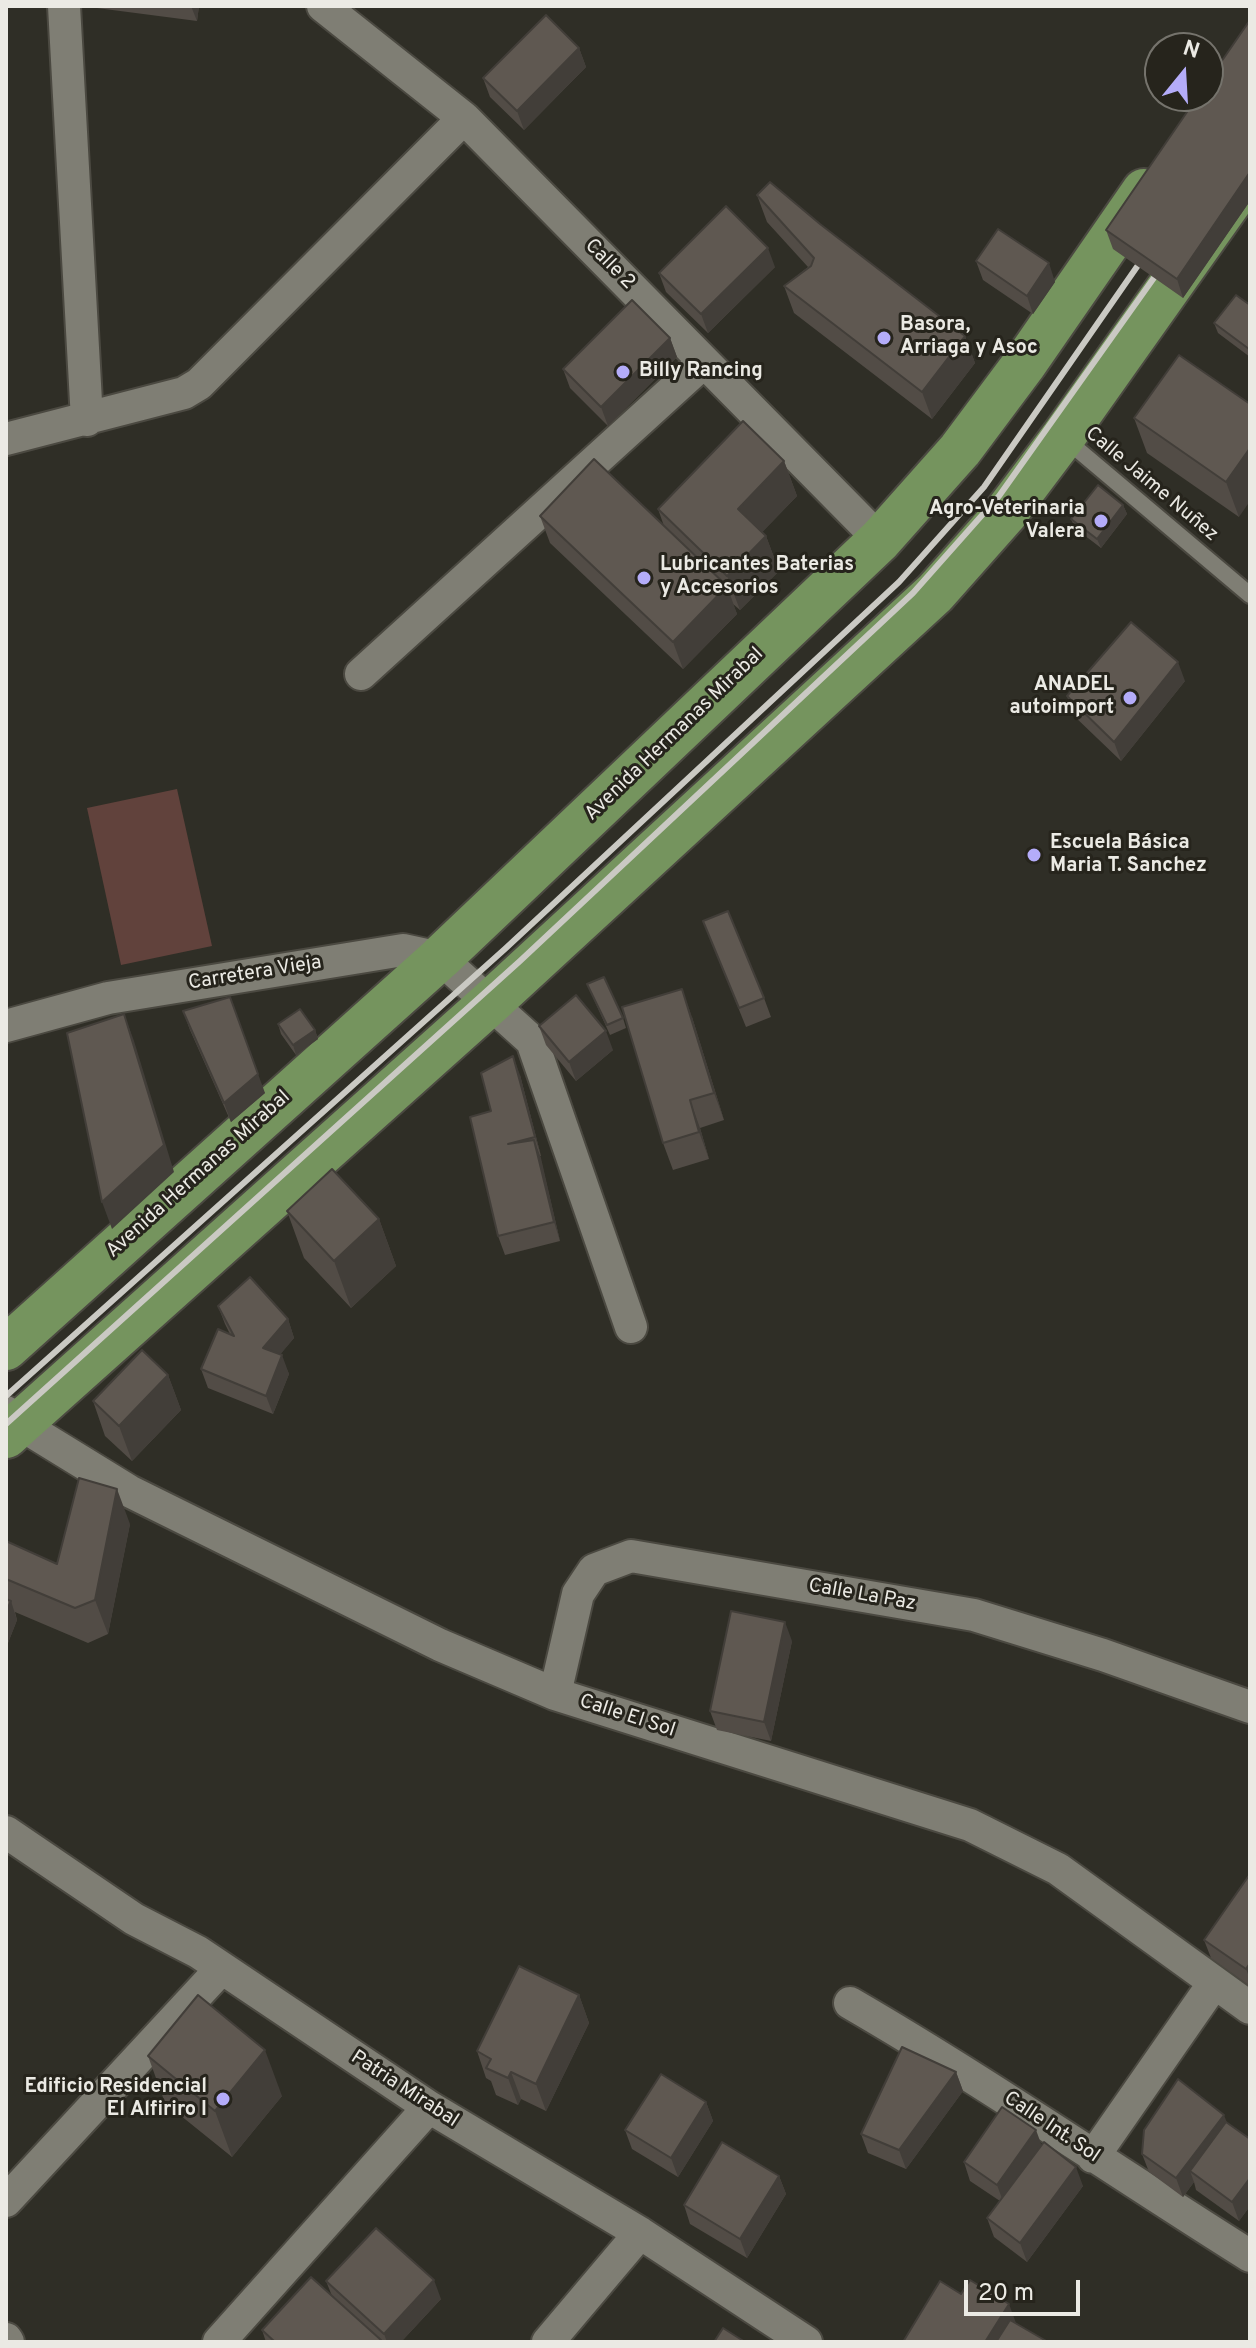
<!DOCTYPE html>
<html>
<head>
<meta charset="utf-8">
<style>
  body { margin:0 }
  #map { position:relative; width:1256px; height:2348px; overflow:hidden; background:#2f2e26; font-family:Overpass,sans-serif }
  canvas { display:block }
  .frame { position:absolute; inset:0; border:8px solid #ebeae4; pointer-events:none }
  .north { position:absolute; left:1144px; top:32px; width:80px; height:80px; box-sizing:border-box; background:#26241c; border:2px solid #75736c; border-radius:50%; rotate:18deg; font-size:22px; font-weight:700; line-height:32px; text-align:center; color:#ebeae4 }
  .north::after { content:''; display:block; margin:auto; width:28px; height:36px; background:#b4acf9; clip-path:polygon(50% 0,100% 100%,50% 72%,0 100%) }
  .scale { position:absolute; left:964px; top:2280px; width:116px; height:36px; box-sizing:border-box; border:4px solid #ebeae4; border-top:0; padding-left:10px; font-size:24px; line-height:28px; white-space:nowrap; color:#ebeae4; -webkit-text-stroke:6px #26241c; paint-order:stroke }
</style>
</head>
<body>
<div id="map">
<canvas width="1256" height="2348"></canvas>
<div class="frame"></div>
<div class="north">N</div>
<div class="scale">20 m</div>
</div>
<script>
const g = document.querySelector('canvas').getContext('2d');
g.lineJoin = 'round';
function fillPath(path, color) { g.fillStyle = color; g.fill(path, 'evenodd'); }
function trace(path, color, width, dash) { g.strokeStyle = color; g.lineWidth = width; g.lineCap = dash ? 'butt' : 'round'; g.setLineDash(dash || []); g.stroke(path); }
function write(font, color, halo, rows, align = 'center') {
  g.font = font + ' Overpass,sans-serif'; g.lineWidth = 6; g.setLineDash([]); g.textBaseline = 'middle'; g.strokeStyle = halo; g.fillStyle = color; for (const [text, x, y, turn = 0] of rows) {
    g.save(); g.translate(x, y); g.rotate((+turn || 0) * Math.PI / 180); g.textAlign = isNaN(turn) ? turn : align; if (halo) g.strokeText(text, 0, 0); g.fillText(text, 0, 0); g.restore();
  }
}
fillPath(new Path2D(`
  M177 789 212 946 121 965 87 808Z`), '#61423c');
const lane = new Path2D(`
  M1064 438 1250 595`);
const street = new Path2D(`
  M64 6 87 420
  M323 6 464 118 880 540
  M6 439 184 393 199 384 464 118
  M361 674 704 362
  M6 1026 108 998 403 950 440 958 532 1041 631 1327
  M6 1412 20 1424 129 1491 440 1645 555 1694 970 1825 1058 1869 1250 2008
  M555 1694 578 1594 594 1570 631 1556 974 1615 1103 1655 1250 1707
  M6 1832 134 1919 198 1952 429 2107 640 2233 806 2342
  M850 2003C986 2082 1116 2172 1250 2256
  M1093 2157 1214 1983
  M6 2201 220 1970
  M6 2339 8 2342
  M219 2342 429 2107
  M548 2342 640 2233`);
const primary = new Path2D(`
  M6 1348 440 958 880 540 960 450 1025 363 1144 191
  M6 1436 491 1002 935 593 1005 514 1063 437 1250 173`);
trace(lane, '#4b4941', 20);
trace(street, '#4b4941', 36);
trace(primary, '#4b4941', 48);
trace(lane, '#7f7e74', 16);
trace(street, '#7f7e74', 32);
trace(primary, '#75945e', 44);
trace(new Path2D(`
  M6 1396 506 948 899 582 984 487 1150 248
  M6 1424 520 961 913 593 999 496 1168 258`), '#cac9c3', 6);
fillPath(new Path2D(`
  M96 6H199L197 21 97 8Z
  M1250 20V201L1183 298 1113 249 1106 230Z
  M579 48 586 67 524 130 490 97 483 78Z
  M757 195 820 224 965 336 975 363 932 419 794 313 784 286 808 267 767 222Z
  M976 261 1055 282 1033 314 983 280Z
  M775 267 708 333 666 292 659 273Z
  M1250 305V357L1218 333 1214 323Z
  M670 338 677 357 608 426 570 388 563 369Z
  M1250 404 1239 517 1147 453 1134 418Z
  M784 461 797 496 762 532 766 536 779 571 740 610 733 604 737 614 683 669 550 543 540 516 664 526 658 509Z
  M1123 505 1127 514 1101 548 1075 528 1071 519Z
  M1185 681 1121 761 1073 715 1067 696Z
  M703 921 764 998 771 1017 746 1027Z
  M587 984 623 1018 626 1028 610 1035Z
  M183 1011 265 1093 231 1122 190 1030Z
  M692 1017 724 1120 700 1128 709 1159 673 1170 663 1143Z
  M278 1024 315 1030 318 1039 296 1055 281 1034Z
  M539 1026 613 1050 576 1081 546 1045Z
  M520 1075 541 1156H540L560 1241 505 1255 498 1236 491 1111Z
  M287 1211 379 1219 396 1266 351 1308 304 1258Z
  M218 1306 288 1319 294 1338 280 1354 289 1374 273 1414 208 1388 201 1369 230 1334 225 1324Z
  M168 1375 181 1410 132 1461 105 1436 93 1401Z
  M130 1524 108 1634 88 1643 15 1612 17 1620 6 1648V1541L57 1564Z
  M792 1641 771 1741 717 1730 710 1711Z
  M1250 1874V1986L1211 1958 1204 1940Z
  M579 1995 589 2023 546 2111 521 2099 518 2105 496 2095 491 2081 486 2078 477 2051Z
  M148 2056 282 2096 232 2157 165 2103Z
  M956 2072 963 2091 906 2169 868 2153 861 2134Z
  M706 2102 713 2121 678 2177 632 2149 625 2130Z
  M1227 2123 1250 2140V2206L1239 2221 1196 2190 1194 2182 1183 2197 1149 2172 1142 2154Z
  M1042 2145 1083 2186 1027 2262 994 2237 987 2218 1000 2201 970 2181 964 2162Z
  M779 2176 786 2194 747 2258 690 2224 684 2205Z
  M326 2281 441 2299 401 2342H266L262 2330 332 2296Z`), '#524c46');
fillPath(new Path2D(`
  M191 6H199L197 21Z
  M579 48 586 67 524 130 517 111Z
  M1250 172V201L1183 298 1177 279Z
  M768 248 775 267 708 333 701 314Z
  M1049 263 1055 282 1033 314 1027 296Z
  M965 336 975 363 932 419 922 392Z
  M670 338 677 357 608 426 601 407Z
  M1250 448V501L1239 517 1226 482Z
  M784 461 797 496 751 544 738 509Z
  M1123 505 1127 514 1101 548 1097 539Z
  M766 536 779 571 740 610 727 576Z
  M727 586 737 614 683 669 673 642Z
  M1178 662 1185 681 1121 761 1114 742Z
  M682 989 692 1017 724 1120 714 1093Z
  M124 1014 134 1041 174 1172 112 1229 102 1202Z
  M237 1016 265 1093 231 1122 224 1103Z
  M315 1030 318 1039 296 1055 293 1045Z
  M606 1031 613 1050 576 1081 569 1062Z
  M513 1056 520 1075 541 1156 535 1137Z
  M690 1100 700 1128 709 1159 699 1132Z
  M534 1140 541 1158 560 1241 554 1222Z
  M379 1219 396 1266 351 1308 334 1261Z
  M288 1319 294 1338 270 1367 263 1348Z
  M282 1355 289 1374 273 1414 266 1396Z
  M168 1375 181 1410 132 1461 119 1426Z
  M117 1489 130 1524 108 1634 95 1600Z
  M11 1601 17 1620 6 1648V1612Z
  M785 1622 792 1641 771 1741 764 1722Z
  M1250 1963V1979L1246 1969Z
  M579 1995 589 2023 546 2111 536 2084Z
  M265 2050 282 2096 232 2157 215 2111Z
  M511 2072 521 2099 518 2105 508 2078Z
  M956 2072 963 2091 906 2169 899 2150Z
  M706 2102 713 2121 678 2177 671 2158Z
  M1224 2115 1231 2133 1190 2171 1194 2182 1183 2197 1176 2178Z
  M1036 2130 1043 2149 1004 2204 997 2185Z
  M1076 2167 1083 2186 1027 2262 1020 2243Z
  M779 2176 786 2194 747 2258 740 2239Z
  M1250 2178V2206L1239 2221 1232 2202Z
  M434 2280 441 2299 401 2342H387L384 2334Z
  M1009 2304 1016 2323 1004 2342H985Z`), '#423e39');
const building = new Path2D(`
  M546 15 579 48 517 111 483 78Z
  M1250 20V172L1177 279 1106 230 1198 96H1208V81Z
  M770 182 820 224 965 336 922 392 784 286 811 266 814 258 757 195Z
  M726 206 768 248 701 314 659 273Z
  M998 229 1049 263 1027 296 976 261Z
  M1236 295 1250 305 1249 349 1214 323Z
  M632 300 670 338 601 407 563 369Z
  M1179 355 1250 404V448L1226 482 1134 418Z
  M743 421 784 461 738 509 766 536 727 576 658 509Z
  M594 459 727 586 673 642 540 516Z
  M1098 485 1123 505 1097 539 1071 519Z
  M1131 622 1178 662 1114 742 1067 696Z
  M728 911 764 998 739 1008 703 921Z
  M604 977 623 1018 607 1025 587 984Z
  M682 989 714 1093 690 1100 699 1132 663 1143 622 1007Z
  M576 995 606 1031 569 1062 539 1026Z
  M230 997 258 1074 224 1103 183 1011Z
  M300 1009 315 1030 293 1045 278 1024Z
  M124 1014 164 1145 102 1202 67 1033Z
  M513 1056 535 1137 508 1144 534 1140 554 1222 498 1236 470 1117 491 1111 481 1073Z
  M332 1169 379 1219 334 1261 287 1211Z
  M250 1277 288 1319 263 1348 282 1355 266 1396 201 1369 218 1329 234 1336 218 1306Z
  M142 1350 168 1375 119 1426 93 1401Z
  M79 1478 117 1489 95 1600 75 1608 6 1579V1541L57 1564Z
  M6 1599 11 1601 6 1612Z
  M731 1611 785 1622 764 1722 710 1711Z
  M1250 1874V1963L1246 1969 1204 1940Z
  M519 1966 579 1995 536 2084 511 2072 508 2078 486 2068 491 2059 477 2051Z
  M198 1995 265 2050 215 2111 148 2056Z
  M902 2047 956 2072 899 2150 861 2134Z
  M661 2074 706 2102 671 2158 625 2130Z
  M1178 2079 1224 2115 1176 2178 1142 2154 1144 2130Z
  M1002 2107 1036 2130 997 2185 964 2162Z
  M1226 2122 1250 2139V2178L1232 2202 1190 2171Z
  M722 2142 779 2176 740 2239 684 2205Z
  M1044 2142 1076 2167 1020 2243 987 2218Z
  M376 2228 434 2280 384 2334 326 2281Z
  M311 2277 381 2340 379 2342H275L262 2330Z
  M970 2280 1009 2304 985 2342H903L940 2281 961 2294Z
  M1010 2320 1048 2342H996Z
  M723 2328 745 2342H714Z`);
fillPath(building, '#5f5851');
trace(building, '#423e39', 2);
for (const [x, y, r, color] of [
  [884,338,8,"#b4acf9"],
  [623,372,8,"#b4acf9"],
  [1101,521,8,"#b4acf9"],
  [644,578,8,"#b4acf9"],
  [1130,698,8,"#b4acf9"],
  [1034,855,8,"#b4acf9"],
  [223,2099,8,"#b4acf9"]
]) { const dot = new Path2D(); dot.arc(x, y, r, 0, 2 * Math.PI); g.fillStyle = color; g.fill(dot); trace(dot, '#26241c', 3); }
write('20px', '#ebeae4', '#26241c', [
  ["Calle 2",609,265,45],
  ["Calle Jaime Nuñez",1151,485,40],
  ["Avenida Hermanas Mirabal",675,735,-44],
  ["Carretera Vieja",255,974,-9],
  ["Avenida Hermanas Mirabal",199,1175,-42],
  ["Calle La Paz",862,1596,10],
  ["Calle El Sol",627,1717,18],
  ["Patria Mirabal",404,2090,33],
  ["Calle Int. Sol",1051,2128,34]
]);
write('bold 20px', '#ebeae4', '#26241c', [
  ["Basora,",900,326],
  ["Arriaga y Asoc",900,349],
  ["Billy Rancing",639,372],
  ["Agro-Veterinaria",1085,510,"right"],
  ["Valera",1085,533,"right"],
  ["Lubricantes Baterias",660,566],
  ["y Accesorios",660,589],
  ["ANADEL",1114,686,"right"],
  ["autoimport",1114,709,"right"],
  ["Escuela Básica",1050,844],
  ["Maria T. Sanchez",1050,867],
  ["Edificio Residencial",207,2088,"right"],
  ["El Alfiriro I",207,2111,"right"]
], 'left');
</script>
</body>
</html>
